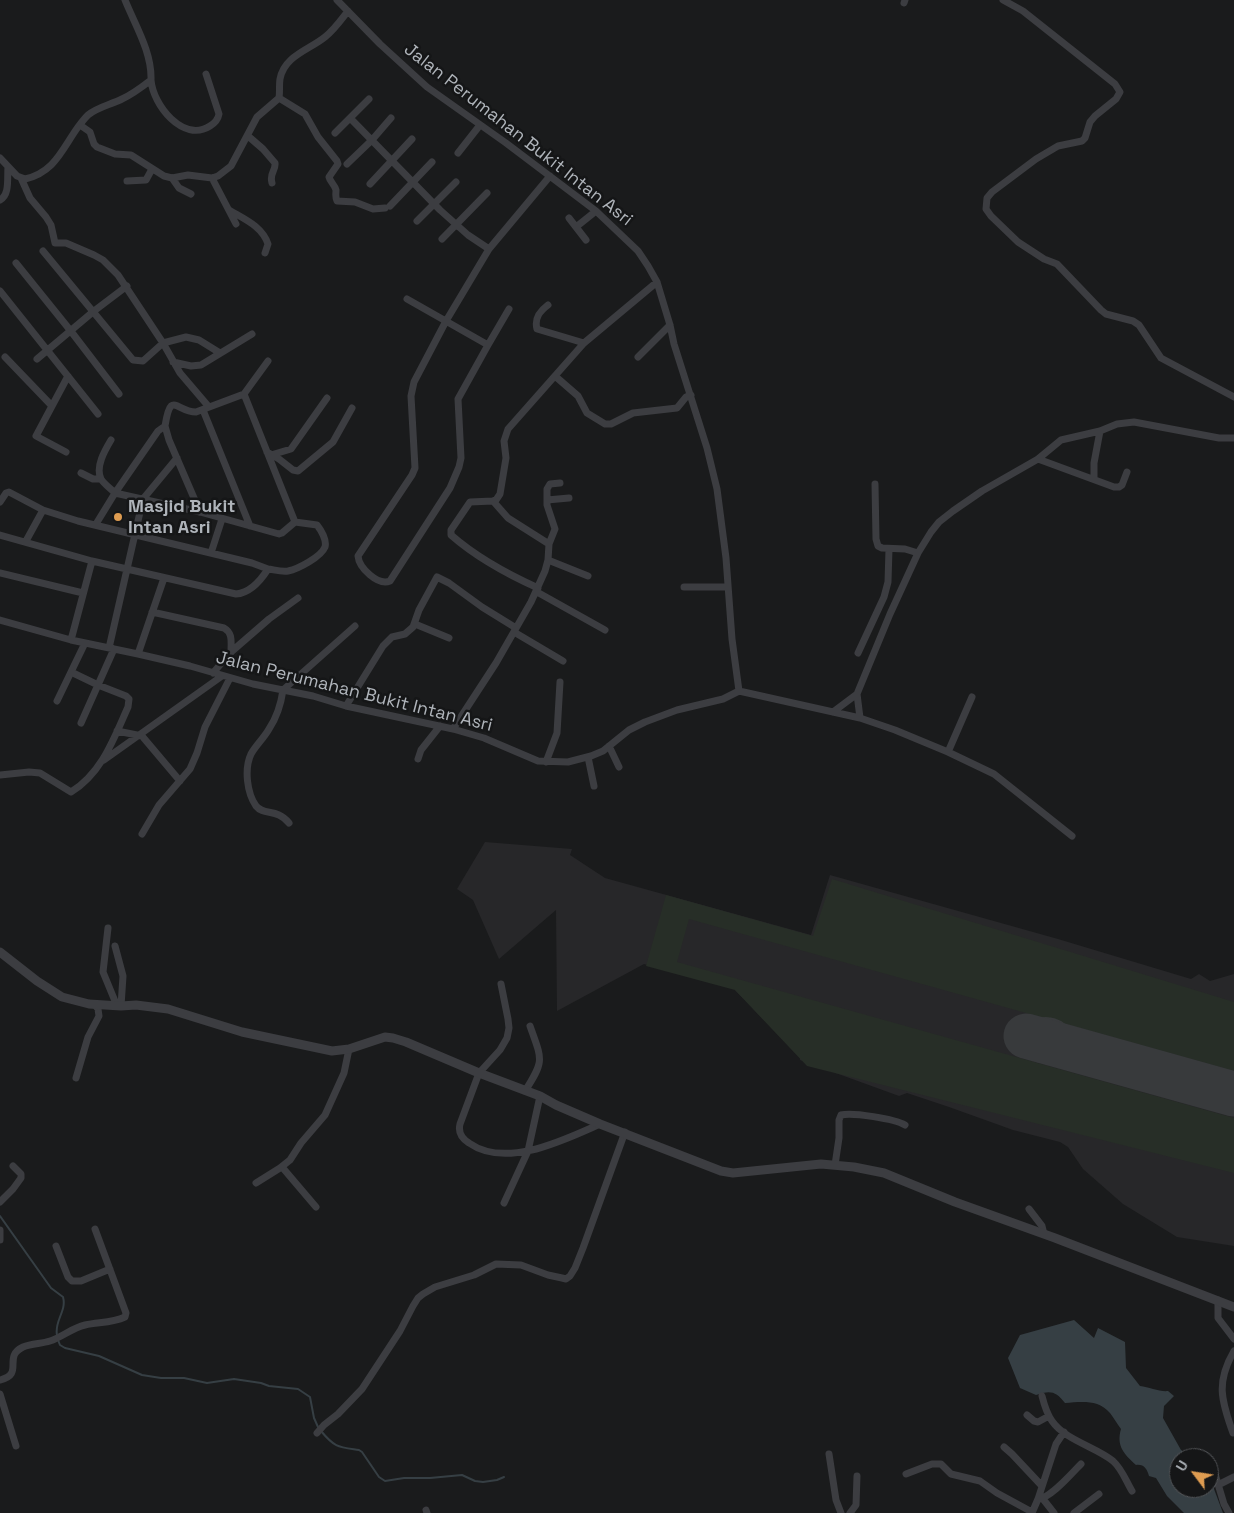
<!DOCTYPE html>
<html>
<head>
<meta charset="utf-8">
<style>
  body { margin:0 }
  #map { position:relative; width:1234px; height:1513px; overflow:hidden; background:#1a1b1c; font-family:"Space Grotesk",sans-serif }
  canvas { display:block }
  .north { position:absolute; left:1169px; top:1448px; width:50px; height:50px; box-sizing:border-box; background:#151617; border:1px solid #535558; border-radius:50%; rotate:301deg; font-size:14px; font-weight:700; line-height:20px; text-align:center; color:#afb4ba }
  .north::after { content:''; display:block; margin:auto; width:18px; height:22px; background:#de9c51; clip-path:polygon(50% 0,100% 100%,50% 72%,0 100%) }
</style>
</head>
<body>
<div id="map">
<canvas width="1234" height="1513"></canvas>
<div class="north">U</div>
</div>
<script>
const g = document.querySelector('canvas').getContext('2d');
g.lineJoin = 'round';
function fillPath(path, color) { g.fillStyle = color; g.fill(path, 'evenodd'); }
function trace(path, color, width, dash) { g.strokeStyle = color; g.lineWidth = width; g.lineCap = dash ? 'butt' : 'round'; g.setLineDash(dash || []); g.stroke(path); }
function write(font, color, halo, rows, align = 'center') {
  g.font = font + ' "Space Grotesk",sans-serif'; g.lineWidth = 5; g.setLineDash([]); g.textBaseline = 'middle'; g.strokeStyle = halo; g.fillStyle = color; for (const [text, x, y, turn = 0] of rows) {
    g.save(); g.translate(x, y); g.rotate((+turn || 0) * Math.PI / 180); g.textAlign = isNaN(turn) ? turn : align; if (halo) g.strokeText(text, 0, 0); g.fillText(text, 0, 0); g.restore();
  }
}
fillPath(new Path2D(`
  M485 842 572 849 570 855 605 878 811 935 830 875 1058 939 1191 979 1199 974 1210 981 1234 974V1246L1177 1237 1123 1204 1083 1169 1068 1147 1060 1142 1013 1130 949 1107 907 1093 899 1096 800 1060V1057L734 989 644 964 557 1011 556 910 499 959 473 900 457 889Z`), '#272729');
fillPath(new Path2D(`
  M832 879 1234 1002V1071L689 919 677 962 1234 1118V1173L807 1066 735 990 646 966 666 895 813 936Z`), '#272e27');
fillPath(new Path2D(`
  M1074 1320 1094 1338 1098 1328 1125 1342 1126 1368 1140 1386C1149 1387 1160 1392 1168 1391L1174 1396 1164 1406 1163 1418 1181 1450 1193 1458H1179V1488H1209V1484L1214 1489 1223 1513H1184L1167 1496 1156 1478 1149 1476C1147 1469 1144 1464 1136 1465 1124 1454 1116 1446 1121 1429 1117 1424 1114 1418 1110 1413 1098 1399 1081 1402 1065 1403 1056 1391 1050 1390 1036 1395L1020 1388 1008 1358 1020 1335Z`), '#363f44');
trace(new Path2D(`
  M0 1216 51 1288 63 1297C67 1311 54 1321 57 1335
  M58 1340 60 1345 65 1348 99 1356 142 1375 161 1378H184L207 1383 234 1379 261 1383 269 1386 298 1389 310 1397 314 1418 318 1427
  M321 1431C335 1448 339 1447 359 1450L362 1452 379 1477 385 1481 404 1478H430L462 1475 475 1481 483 1482 497 1480 504 1477`), '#363f44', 2);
trace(new Path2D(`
  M1085 1052C1081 1050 1077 1049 1074 1046 1065 1039 1062 1029 1049 1027 1033 1023 1028 1046 1040 1053L1093 1055`), '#383a3c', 19);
trace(new Path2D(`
  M1026 1036 1234 1094`), '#383a3c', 45);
trace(new Path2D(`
  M125 0C135 25 152 52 151 80
  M1003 0 1023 11 1115 84 1120 92 1116 99 1095 116 1090 122 1085 138 1082 141 1058 146 1036 159 992 192 987 198 986 209 991 216 1018 242 1044 259 1057 264 1101 310 1106 314 1133 321 1139 325 1161 358 1234 397
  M904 3 905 0
  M279 98 305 114 318 137 337 161 338 164 329 177C330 182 335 185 336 190 336 194 335 197 337 201L355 202 373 209 385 208
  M351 119 440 210 468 235 489 249
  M80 125 90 132 94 144 97 147 115 154 131 155 164 176 172 178 188 175 212 178 218 176 231 166 257 117 279 98C280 92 279 85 280 79 284 56 309 50 325 37 334 30 341 20 348 11
  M335 133 369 99
  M248 136 263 149 275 163C276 171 269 173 272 183
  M458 153 480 125
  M0 158 17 176 25 179C55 172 62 149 78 127 81 123 84 119 88 115 98 107 110 105 122 99 133 94 142 87 151 80 153 105 183 143 210 126 215 123 218 120 219 114L206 74
  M347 164 372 140 391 118
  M21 178 30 198 46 217 51 225 55 243H66L94 255 103 260 118 275 163 343 180 373 209 407
  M172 178 179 188 191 194
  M212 178 236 224
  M127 181 146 180 152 169
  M370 184 412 139
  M0 200C10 195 7 178 8 167
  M390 206 432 162
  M229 210C244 219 262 226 268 244L265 253
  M569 218 586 240
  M417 221 456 182
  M576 227 596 211
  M442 239 487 193
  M43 251 133 360 143 361 163 343 186 337 199 340 220 353
  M16 263 70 330 119 394
  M0 291 98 414
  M407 299 488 345
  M548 305C540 311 534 318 537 329L584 343
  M509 309 488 345 458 399 461 458 459 467 450 488 390 581C378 586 359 568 358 556L412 475 415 468 411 396 414 382 446 321 489 249 550 176
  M5 357 52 406
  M638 357 670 325
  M37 359 94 311 127 286
  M173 362 191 366 201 365 252 334
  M555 376 578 396 587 413 605 424H611L633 413 677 408 686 397 691 395
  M244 394 268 361
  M203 410 250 526
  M111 440C105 450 95 467 101 479 104 484 111 489 115 493L158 431 165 426 169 440 200 512
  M66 452 36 436 68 376
  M267 452 279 459 293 470 298 471 333 442 352 408
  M271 455 291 449 327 398
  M1038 459 1114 487H1119L1122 485 1127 472
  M81 473 93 479H100
  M1094 479V463L1100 431
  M875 484 876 539 878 546 882 548 905 549 918 553
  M547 500 569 498
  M493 501 508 518 549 544
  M0 502 6 493 9 492 43 510 78 521 252 563 268 569C261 580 250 593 236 594L92 561 0 535
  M96 524 115 493 200 512 279 534 282 533 295 522 244 394 196 412C176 412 171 389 165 426
  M26 541 43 510
  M211 553 222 519
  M548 560 588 576
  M268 569C275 570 282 572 288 571 298 569 321 557 325 547 327 540 321 530 317 525L295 522
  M0 573 83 593
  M684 587H728
  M538 588C507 574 476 557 451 535V530L470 502 493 501 496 500 500 494 506 458 504 441 508 429 584 343 657 282
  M537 592 605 630
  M152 612 224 628C233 633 231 642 231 652
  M0 620 71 640 138 654 190 666 253 684 313 696 346 706 453 729 484 738 538 761 568 762 591 756 603 751 629 730 645 722 677 710 723 699 739 691 732 639 726 558 717 489 707 448 674 344 670 325 657 282 648 266 638 251 596 211 506 143 427 87 380 44 337 0
  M415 624 449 638
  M514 632 563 661
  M71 640 92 561
  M109 648 143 499 177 458
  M858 653 884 597 888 582 889 549
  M138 654 164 578
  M213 673 231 652 269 619 298 598
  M739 691 860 718 895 730 948 752 994 774 1072 836
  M57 701 85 643
  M346 706 383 646 392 637 405 634 413 627 419 610 437 577 449 583 482 607 516 628
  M833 712 857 694
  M860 718 857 694 890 614 918 553 931 532 939 522 953 511 982 491 1038 459 1061 440 1100 431 1117 424 1134 422 1219 438H1234
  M81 723 114 649
  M453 729 496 663 531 602 545 571 548 560 549 544 555 529 547 505V489L550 484 560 483
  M117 731 142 736 180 781
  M609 746 619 767
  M948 752 972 697
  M588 757 594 786
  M418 759 421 750 440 726
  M104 760 222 676
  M546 762 557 733 560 682
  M0 775 29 772 40 773 71 792C102 773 114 738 128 707L129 699 126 696 98 685 71 672
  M289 823C277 808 264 816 256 806 247 793 244 769 251 754 256 745 264 738 269 729 277 717 281 704 283 690L355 626
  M142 834 159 805 190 769 197 753 205 727 230 678
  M108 928 103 972 117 1006
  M115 946 123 976 121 1006
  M501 984 508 1019 509 1028 507 1038 500 1050 479 1073 460 1124C458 1132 461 1138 469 1143 506 1169 564 1140 600 1124
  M76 1078 88 1037 99 1016 98 1009 95 1005
  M525 1091C545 1060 542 1060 530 1026
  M835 1165 839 1138V1120L841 1115C852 1112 895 1119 905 1125
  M282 1167 316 1207
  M256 1183 280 1168 290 1160 301 1143 325 1115 344 1073 349 1049
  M0 1202 13 1189 21 1178V1174L13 1166
  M504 1203 528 1151 540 1096
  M1029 1209 1042 1226 1044 1234
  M0 1230V1240
  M56 1246 68 1277 72 1281H81L110 1269
  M1218 1300V1318L1234 1339
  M0 1380C25 1374 2 1357 23 1347 32 1343 41 1344 50 1341 62 1337 72 1328 85 1325 99 1322 112 1323 125 1317L126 1313 95 1229
  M0 1394 16 1446
  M1042 1396C1044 1404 1047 1414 1052 1421 1065 1440 1096 1447 1113 1461 1122 1469 1126 1481 1132 1491
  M1027 1415 1034 1421 1038 1422 1049 1416
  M317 1433 324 1425 338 1414 362 1389 400 1331 413 1306 418 1298 423 1294 435 1287 474 1275 496 1264 521 1265 548 1275 562 1278 566 1279 570 1276 575 1268 583 1248 625 1132
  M1233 1433C1221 1400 1216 1382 1234 1351
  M1004 1447 1012 1454 1042 1486
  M829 1454 836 1500 841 1513
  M1212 1464 1224 1504 1229 1513
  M906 1474 932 1464H941L951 1474 980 1481 997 1493 1032 1512
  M1218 1485 1234 1477
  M1038 1499C1050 1499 1072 1473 1081 1464
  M1043 1499 1054 1513
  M426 1510 427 1513
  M850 1513 856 1505 857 1476
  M1032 1513 1038 1499 1056 1444 1064 1432
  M1074 1513 1099 1494`), '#3c3d41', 7);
trace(new Path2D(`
  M0 952 37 981 62 997 89 1004 121 1006 136 1005 168 1009 242 1032 332 1051 349 1049 385 1037 393 1038 406 1042 479 1073 540 1096 556 1105 600 1124 721 1171 733 1173 821 1164 854 1167 884 1173 955 1202 1055 1238 1234 1307`), '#3c3d41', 9);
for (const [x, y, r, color] of [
  [118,517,5,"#de9c51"]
]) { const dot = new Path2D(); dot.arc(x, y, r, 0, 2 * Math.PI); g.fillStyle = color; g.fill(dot); trace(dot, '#151617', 2); }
write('18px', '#afb4ba', '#151617', [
  ["Jalan Perumahan Bukit Intan Asri",518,135,38],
  ["Jalan Perumahan Bukit Intan Asri",354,692,14]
]);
write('bold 18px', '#afb4ba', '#151617', [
  ["Masjid Bukit",128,507],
  ["Intan Asri",128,528]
], 'left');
</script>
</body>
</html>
